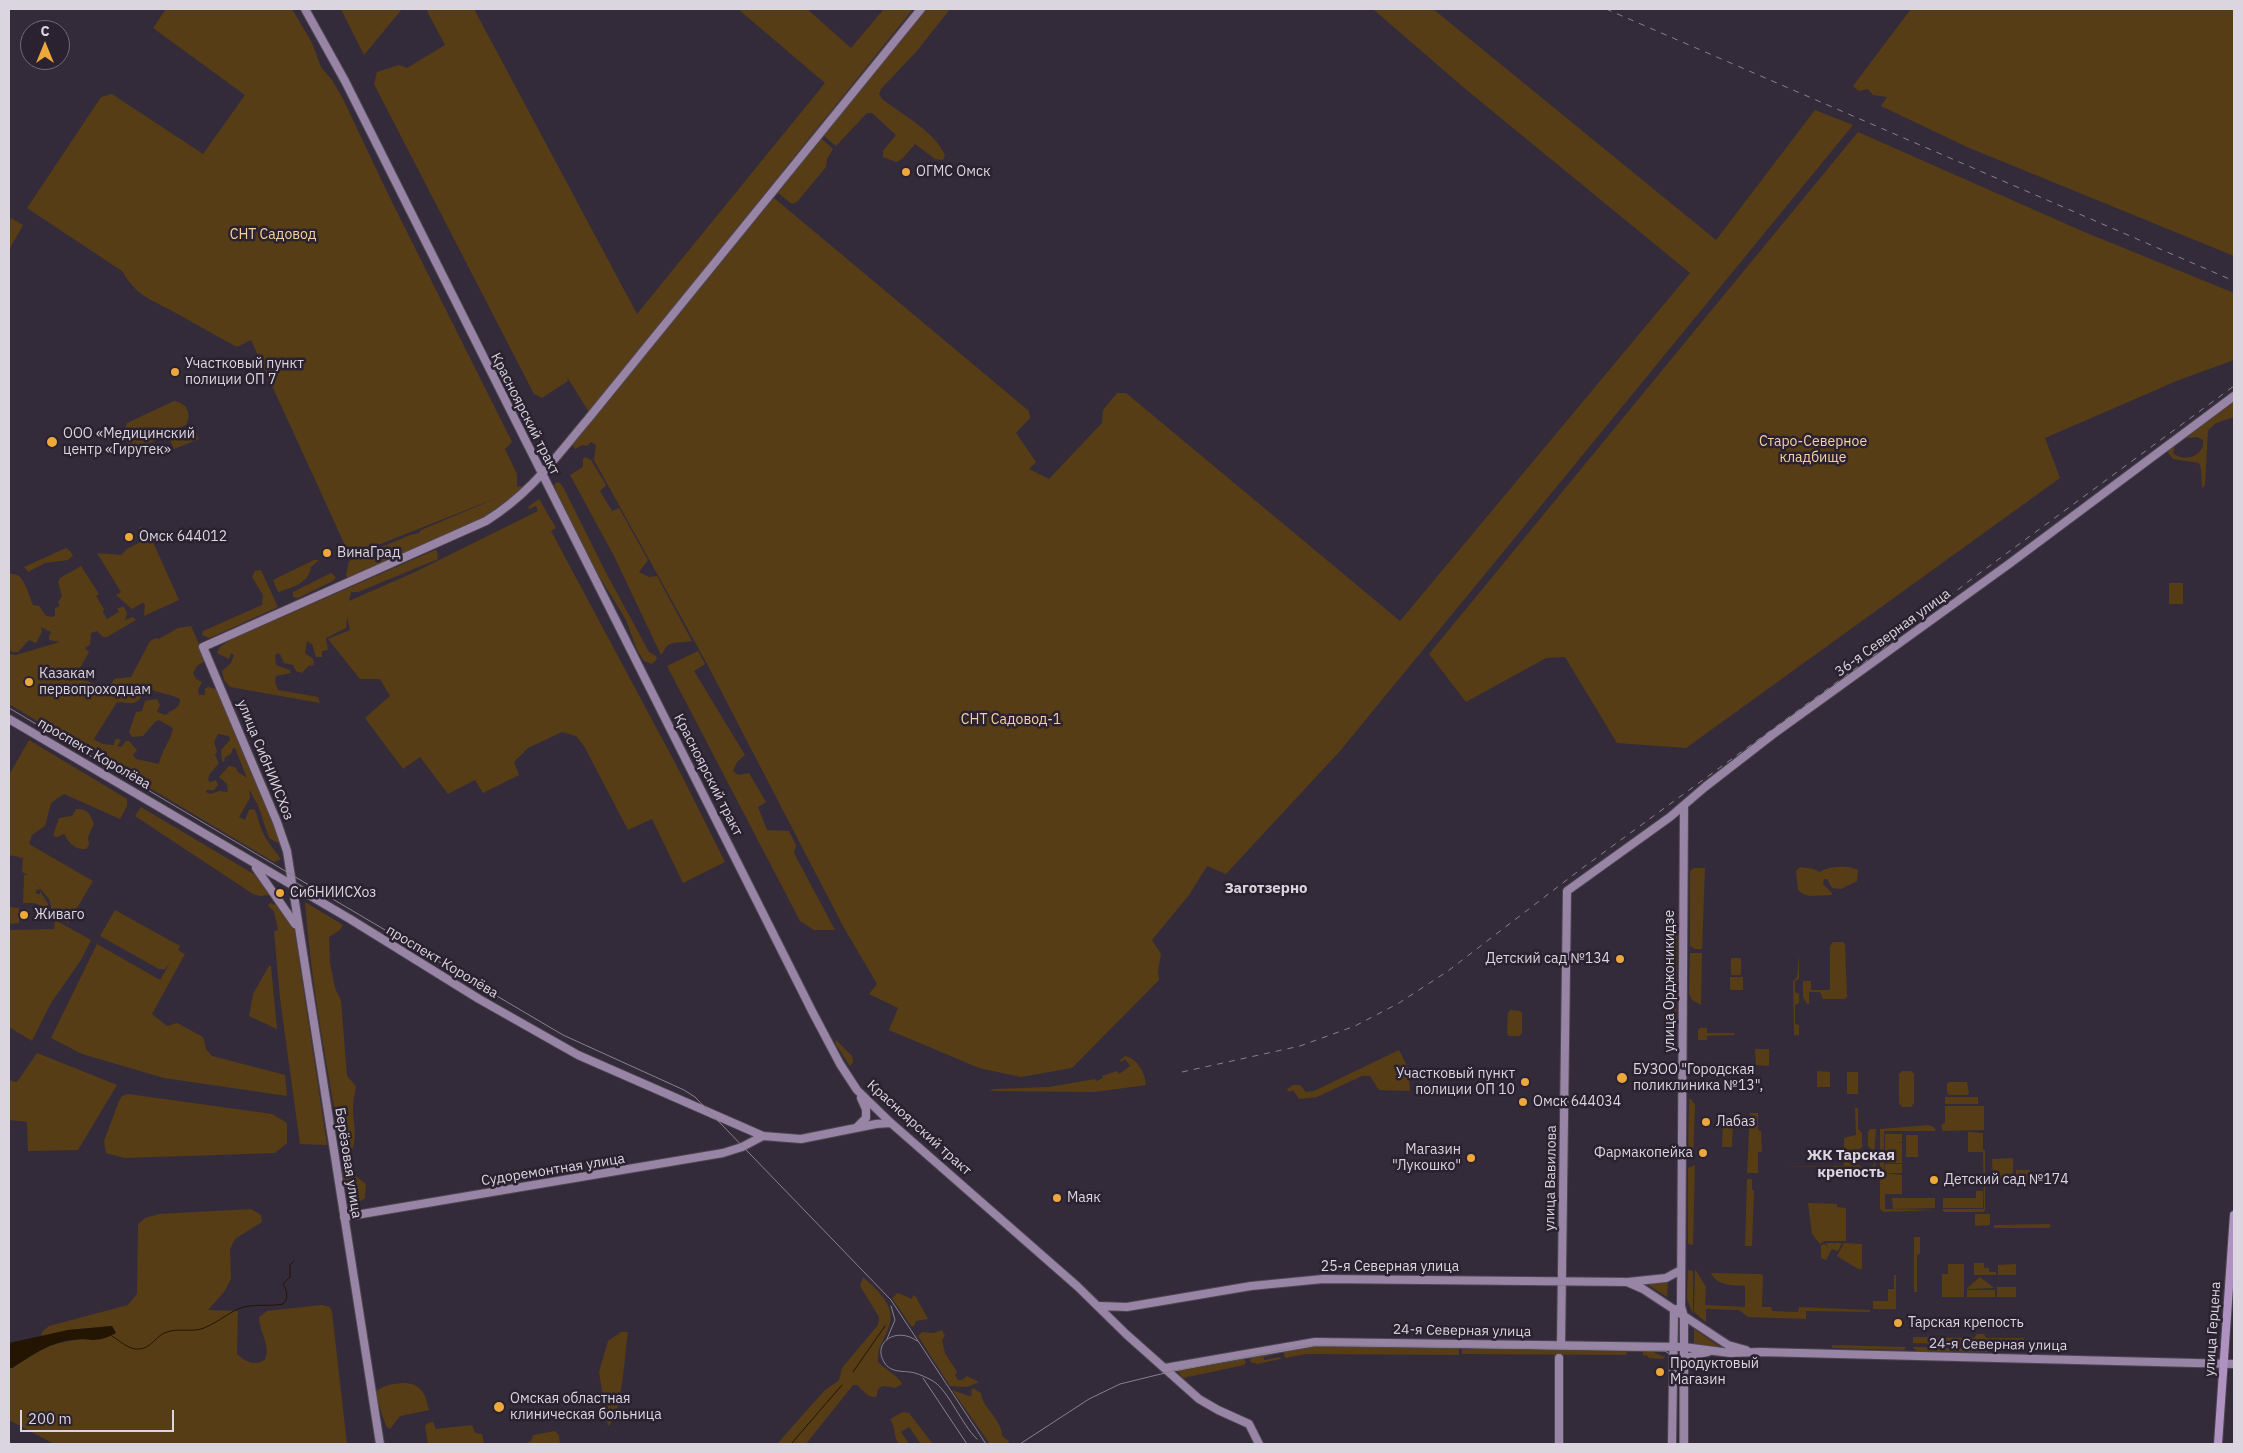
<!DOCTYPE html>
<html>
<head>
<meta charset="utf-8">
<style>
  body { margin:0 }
  #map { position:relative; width:2243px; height:1453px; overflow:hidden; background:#342b3a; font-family:"IBM Plex Sans",sans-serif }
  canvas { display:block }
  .frame { position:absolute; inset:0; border:10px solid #dad5df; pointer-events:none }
  .north { position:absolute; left:20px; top:20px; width:50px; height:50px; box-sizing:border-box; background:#2a2230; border:1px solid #706a76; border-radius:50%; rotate:0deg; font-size:14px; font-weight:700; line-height:20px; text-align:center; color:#dad5df }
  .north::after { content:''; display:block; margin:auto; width:18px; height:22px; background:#eda83b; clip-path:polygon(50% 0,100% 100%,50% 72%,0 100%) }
  .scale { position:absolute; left:20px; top:1410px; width:154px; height:22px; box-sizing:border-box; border:2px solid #dad5df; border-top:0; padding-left:6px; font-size:15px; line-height:18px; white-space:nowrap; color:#dad5df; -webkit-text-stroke:4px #2a2230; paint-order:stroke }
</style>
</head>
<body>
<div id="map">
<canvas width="2243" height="1453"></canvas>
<div class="frame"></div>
<div class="north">С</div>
<div class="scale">200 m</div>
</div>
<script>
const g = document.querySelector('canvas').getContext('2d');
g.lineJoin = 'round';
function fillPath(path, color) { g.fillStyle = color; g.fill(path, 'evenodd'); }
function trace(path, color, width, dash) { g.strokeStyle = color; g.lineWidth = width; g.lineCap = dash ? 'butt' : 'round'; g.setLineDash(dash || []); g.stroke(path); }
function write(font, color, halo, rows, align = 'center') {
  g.font = font + ' "IBM Plex Sans",sans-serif'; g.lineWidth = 5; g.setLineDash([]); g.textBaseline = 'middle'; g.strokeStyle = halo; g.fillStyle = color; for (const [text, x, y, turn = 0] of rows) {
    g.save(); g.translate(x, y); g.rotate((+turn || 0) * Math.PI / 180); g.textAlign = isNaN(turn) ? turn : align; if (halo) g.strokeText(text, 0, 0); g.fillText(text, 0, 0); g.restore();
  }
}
fillPath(new Path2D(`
  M166 9H292L312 43 321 67 332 80 343 99 389 196 512 442 505 449 517 474V487L521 486 523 489 509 503 487 516 348 579 346 575 349 561 410 535 419 533 421 530 499 497 350 556 251 340 237 347C216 336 196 324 176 313 151 299 137 297 122 271L27 208 101 97 112 94 203 154 245 95 153 28Z
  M341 9H402L364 55Z
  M426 9H474L637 314 825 83 738 9H807L851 48 884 9H913L589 412 567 377 568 381 542 398 534 394 374 84 377 72 399 65 407 68 445 45Z
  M926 9H950L916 52 881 89 879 94 882 99C903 115 935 132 945 155L943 160 935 159 915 144 902 159 896 162 883 157V151L896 135 872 113H867L836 146 823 135Z
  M1373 9H1433L1716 240 1815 110 1853 125 1340 751 1226 874 1207 866 1189 895 1152 940 1161 954 1158 971 1159 980 1072 1068 1021 1077 979 1068 889 1030 898 1008 869 994 877 984 843 926 706 662 594 460 596 445 591 442 587 446 582 445 575 449 572 445 774 198 1029 411 1030 418 1016 433 1036 462 1029 469 1049 479 1102 423 1103 410 1117 393H1126L1400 621 1690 273 1463 87Z
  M1911 9H2234V256L1967 147 1881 106 1887 97 1873 95 1868 89 1859 91 1853 86Z
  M1858 132 2082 231 2234 293V360L2179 380 2045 438 2060 478 1686 748 1617 743 1565 657 1546 658 1466 702 1429 654Z
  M821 138 833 149 827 159 826 167 797 202 792 204 778 193Z
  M11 218 23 225 9 250V223Z
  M2234 400V417L2216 423 2208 430 2205 485 2202 488 2201 469 2199 463 2173 459 2167 451 2175 445 2173 453C2184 463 2205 456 2203 440L2197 437 2187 438 2186 436Z
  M174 401C187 403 192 414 186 425L144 446 139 448 128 444 123 434 127 423Z
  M193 426 199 439 174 449 169 437Z
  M585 457 591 460 606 485 600 491 612 511 619 508 648 560 639 572 649 577 657 576 692 641C684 643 671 641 666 647 664 650 663 653 661 655L614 556 570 475 583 467V459Z
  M557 482 560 483 563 487 604 569 649 652 656 656 657 659 652 664 644 661 637 650 626 620 590 561 558 496 554 485Z
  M539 499 556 528 551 531 681 774 725 862 683 883 652 819 628 830 584 746 576 736 562 732 528 748 514 762 519 775 483 793 475 780 448 794 420 757 403 769 365 718 390 696 380 679H360L328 639 350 630 347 617 346 628 326 638 328 650 322 651V657H316L312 644 307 641 305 653 313 659 314 665 308 666 302 673 296 671 293 665 284 663 280 654 277 653 275 656 276 665 290 670 291 673 276 676 275 682 278 690 318 697 320 703 230 687 224 680 222 671 231 663 234 655 231 653 229 659 217 653 220 647 230 640 435 550 437 551 438 559 358 592H351L349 601 415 572 538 511 536 506 529 509 528 507Z
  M140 527 147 529 179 600 144 616 145 604 142 603 132 609 116 595 121 592 97 553 121 555 127 549 140 542 138 533Z
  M66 548 70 551 73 556 68 560 45 563 28 572 24 567Z
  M314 560H319L311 567C308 584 293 587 278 592L273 580Z
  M81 566 99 594 96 596 104 609 103 612 107 619 119 612 117 608 124 607 127 613 125 620 133 617 136 620 107 637H103L97 631 91 633 90 645 85 648 89 652 76 675 107 691 114 679 131 677 150 641 156 638 159 639 178 628 191 626 206 660 197 666 193 673 196 679 202 682 198 690 199 695H205V689L208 687 219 690 282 845 269 838 258 805 249 789 250 798 239 817 245 820 249 810 254 809C258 815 258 821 261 828 265 840 274 849 281 859L274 862 9 704V654L16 655 60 642 49 640V636L51 632 41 627 42 632 36 643 29 640 18 652H12L9 649V574C25 572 27 592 33 605L39 606 46 616 53 617 55 615V608L60 606 58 602 62 596 58 582 60 578ZM148 688C157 693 174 695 180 699 181 708 172 709 166 715L157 712 160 705 157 699 145 701 142 711 136 712 129 732 132 737 143 736 155 722 159 720 173 728C171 741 161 751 159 764L136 759 133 755 137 750 129 741H126L121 747 117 746 121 741 119 739H115L114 745C104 744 102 745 94 739L117 702C133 703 138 707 144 690ZM218 734 229 736 230 740 221 750 222 761 224 762 225 757 231 754 233 748H235L247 778 238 772 235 767 229 766 219 777 227 784 228 792 219 791 210 794 206 792V790H214L218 785 216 780 210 782 208 780 209 775 219 763 215 755 217 751 214 742Z
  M261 570 278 607 214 636 209 638 202 635 203 631 262 605 263 595 252 577 255 571Z
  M331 573 336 577 333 581 298 598 293 597V592Z
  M2169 583H2183V604H2169Z
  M698 651 705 664 694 671 745 755 737 762 733 771 738 775 749 773 766 802 758 807 767 830 789 831 796 845 794 853 835 930H814L800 921 667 666Z
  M29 740 127 799V806L120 819 64 794 51 803 45 826 32 835 29 844 93 881 68 923 53 913 49 899 29 875 41 889 36 890V894H40V891L48 904V909L34 903H23L24 877V875H28L22 872 23 858 9 855V775Z
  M141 807 257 876 262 880 270 895 260 896 253 894 135 816Z
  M76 809C88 809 90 814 94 824L88 837 89 845 86 849C75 850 69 843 64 834L57 837 53 836 59 818 72 816Z
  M1800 867 1814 869 1819 872C1830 866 1847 865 1858 870L1857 881 1841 889 1832 888 1827 879H1824L1823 884 1832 893V895L1810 896 1803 894 1798 890 1796 871Z
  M1694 868H1705L1702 949H1695L1690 946V871Z
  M305 902 343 925 340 930 329 937 330 963 335 988 341 1001 347 1076 356 1086C355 1093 353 1100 353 1107 353 1122 357 1133 353 1148L347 1151 341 1147C327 1066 311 984 305 902Z
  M270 903 282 907 294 927 327 1145 300 1144 280 998 274 931 278 930 274 911 268 906Z
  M9 907 19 908V923L9 924Z
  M115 910 180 946 178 950 185 954 152 1014 167 1026 177 1023 203 1037 206 1049 212 1056 285 1075 287 1096 164 1078 82 1054 51 1038 97 944 160 980 170 963 165 969H159L100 936Z
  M55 920 91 940 81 960 51 1003 32 1041 9 1027V930L54 929Z
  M1675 920 1677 924 1676 1042 1674 1044Z
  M1833 942H1843L1845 944 1847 997 1845 999H1823L1820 992H1809V1004H1807L1803 997V981H1811V990H1830V946Z
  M1690 953H1702L1701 1005 1692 1000 1689 993Z
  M1799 955V979L1795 981V992L1799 994V1003L1795 1005V1024L1799 1025V1035H1794L1793 981 1797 977Z
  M1731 958H1741V975H1731Z
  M269 966H271L277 1029 249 1016 253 994Z
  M1730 977H1743V990H1730Z
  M1510 1010 1520 1011 1522 1013V1033L1519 1036H1509L1507 1033 1508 1013Z
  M1700 1028H1707V1033H1734L1735 1035 1707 1036V1040H1698V1030Z
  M836 1040 852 1056 853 1062 850 1066 835 1043Z
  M1769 1049V1066L1756 1065 1755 1049Z
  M1399 1050 1408 1068 1410 1091 1379 1090 1370 1076H1362L1317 1097 1299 1099 1293 1090 1289 1092 1287 1089 1293 1085H1300L1306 1092 1314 1091Z
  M37 1053 117 1085 78 1150 28 1151 27 1122 9 1120V1080L17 1082Z
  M1125 1056C1138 1059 1145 1073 1146 1085L1095 1092 990 1091 993 1089 1049 1087 1095 1079 1096 1081 1103 1078 1102 1076 1117 1071 1119 1074 1130 1066 1125 1059 1121 1062 1120 1060Z
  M1817 1071 1830 1072V1087H1817Z
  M1902 1071H1911L1914 1074V1103L1911 1107H1902L1899 1103V1074Z
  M1847 1072H1858V1094H1847Z
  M1949 1082H1967L1969 1093 1967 1095H1949L1947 1092V1084Z
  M128 1094 272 1114 287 1123V1143L275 1153 125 1158 106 1153 104 1141 119 1101 122 1096Z
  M1945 1097H1978V1104H1945Z
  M1689 1099H1691L1695 1105 1693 1160 1688 1158Z
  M1945 1106H1984V1130L1943 1131 1941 1125 1945 1123Z
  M1855 1108H1858V1129L1862 1133V1147L1858 1150V1165L1862 1167 1861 1171H1857L1855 1167H1780L1844 1166V1138L1856 1135Z
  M1750 1113H1758V1130L1761 1131 1762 1152H1758V1173H1747Z
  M1723 1118 1733 1119 1732 1147H1722Z
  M1928 1125 1934 1127 1936 1131H1884V1173L1885 1164H1902V1173H1884L1902 1175V1194H1885V1209L1937 1210 1884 1212 1880 1209V1129Z
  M1870 1129H1876L1874 1155 1876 1170 1868 1176V1167L1874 1165V1162H1872V1150L1868 1146V1132Z
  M1968 1132 1983 1133V1150H1985V1210L1983 1212H1944L1942 1209H1984L1983 1152H1968Z
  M1885 1134H1902V1142L1897 1143H1902V1163H1885Z
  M1906 1135H1918V1157H1906Z
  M2013 1158V1179H1993L1992 1159Z
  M345 1160 351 1161 353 1174 366 1184 365 1198 359 1202 348 1195C344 1185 338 1169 345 1160Z
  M1695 1165 1693 1245 1688 1244V1168Z
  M2016 1170H2030V1175H2036V1182H2016Z
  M1747 1179H1752V1190H1754L1752 1246H1745Z
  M1976 1191H1983V1208H1943V1198H1976Z
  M1892 1198H1935V1208L1893 1209Z
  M1808 1203 1837 1204V1207L1846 1208V1241H1824L1820 1244 1812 1234Z
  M251 1209 261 1215 262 1222 235 1239 230 1249 231 1279 224 1292 208 1310 238 1311 237 1354C246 1362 254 1366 265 1360 271 1344 260 1335 259 1317L267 1311 322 1305 330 1307 332 1312 347 1444H54L9 1420V1367L13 1368C23 1361 31 1353 42 1348 66 1340 91 1338 116 1333L112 1326 68 1330 41 1337 42 1332 49 1326 128 1305 137 1294 138 1224 145 1218 159 1214Z
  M1975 1214H1990V1225L1975 1226Z
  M2049 1224 2051 1226 2049 1228H1994V1225Z
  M1914 1237H1920V1254L1917 1255V1292H1914Z
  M1826 1243H1834V1245L1835 1243H1842L1838 1251 1832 1249 1826 1260 1821 1258V1245L1825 1244 1829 1249Z
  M1844 1243 1862 1244V1269H1858L1837 1256Z
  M1974 1263H1984V1268H1989V1272H1996V1275H1974Z
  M1948 1264H1964V1297H1942V1274H1948Z
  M2016 1264V1275H1998V1265Z
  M1695 1269 1706 1287 1705 1305 1745 1307V1286C1732 1285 1717 1286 1711 1273L1760 1274 1763 1275 1762 1307H1771L1772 1311 1798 1312 1799 1307 1870 1310V1312L1806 1311V1319L1748 1317 1739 1310 1706 1309V1322L1694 1312Z
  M1688 1270 1693 1271V1314L1687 1299Z
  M1894 1275H1896V1309H1873V1301H1888V1289H1894Z
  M863 1277C878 1291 898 1307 888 1329 883 1342 877 1347 878 1362 885 1370 898 1375 902 1384L895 1388C886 1386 877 1383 877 1396 869 1400 863 1390 857 1385H853L806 1444H777L824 1391 839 1380 842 1368 878 1325 879 1317 860 1286Z
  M1980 1277 1994 1288 1966 1289Z
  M1668 1281 1667 1297 1647 1284V1282Z
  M1997 1287H2016V1297H1997Z
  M1967 1290H1995V1297H1967Z
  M898 1293 912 1299 913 1295 916 1297 928 1319 916 1321 914 1326H911L892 1298Z
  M1694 1329 1723 1349 1694 1344Z
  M942 1330 945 1336 942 1340 945 1353 957 1372 955 1375 958 1380H962L967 1376 979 1382 967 1387 950 1386 918 1336 922 1332 934 1333Z
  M621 1332H628C625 1350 622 1418 608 1426L599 1372 608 1341Z
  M1977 1334H1984L1986 1338H2024L2023 1346 1913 1343V1337L1974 1338Z
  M1305 1345 1459 1346V1355L1307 1354 1285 1358 1283 1349Z
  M1462 1345 1655 1350V1353L1665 1357 1663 1359 1648 1358V1356L1643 1355V1352H1627L1626 1355 1462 1354Z
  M1832 1345 1906 1347 1904 1350 1832 1348Z
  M1913 1348V1347L1991 1349 1987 1352 1917 1351Z
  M1279 1349 1280 1353 1264 1357V1360L1280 1357 1281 1359 1257 1364 1250 1362 1251 1355Z
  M1242 1357 1246 1362 1244 1365 1183 1378 1177 1370Z
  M405 1383C423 1385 425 1394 429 1410L400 1416 390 1429 386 1426 375 1393C383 1384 393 1384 405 1383Z
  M973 1388 981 1393C982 1408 1002 1419 1002 1436L1009 1441 1008 1444H990L952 1390 969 1396 972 1395 971 1391Z
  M903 1412 909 1413 933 1444H921L909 1427 901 1432 909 1444H899C893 1436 896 1428 890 1419Z
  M433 1422 436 1429 472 1425 475 1433 482 1434 484 1444H428L425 1426 428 1423Z
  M555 1431 559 1435 560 1444H524L531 1441 533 1435Z`), '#573d15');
fillPath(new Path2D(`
  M112 1326 116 1333C94 1345 91 1337 71 1340 46 1344 32 1356 12 1368H9V1343L68 1330Z`), '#231502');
trace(new Path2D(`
  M112 1336C120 1341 129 1350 139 1349 151 1349 156 1335 167 1332 178 1328 189 1332 201 1329 214 1325 225 1315 238 1309 252 1303 268 1307 283 1304 289 1298 287 1290 283 1284L290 1277V1265L294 1261
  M853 1372 885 1326
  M791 1444 842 1385`), '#231502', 1);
const secondary = new Path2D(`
  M305 9 345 81 813 1013 840 1064 857 1090 891 1123 1077 1286 1126 1334 1199 1399 1218 1410 1249 1424 1259 1444
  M9 719 350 919 479 999 578 1055 763 1136 801 1139 876 1124 891 1123
  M256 868 295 924
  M858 1126 866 1118V1109L861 1098
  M344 1217 723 1153 742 1147 763 1136
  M1628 1282 1666 1278 1681 1270
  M1099 1306 1127 1307 1251 1286 1323 1279 1627 1282 1643 1289 1728 1345 1746 1350
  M1561 1345 1567 891 1670 817 1705 787 1772 735 2009 564 2234 396
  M1684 1364 1689 1357 1708 1352
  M1165 1368 1315 1342 1684 1347 1730 1353 1760 1352 2234 1364
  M380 1444 287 851 277 822 203 647 486 521C531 493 554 459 588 419L921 9
  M1559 1444V1358
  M1672 1444 1674 1311 1677 1309
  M1684 1444V1317L1681 1306 1684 806`);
const primary = new Path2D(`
  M2218 1444 2234 1215`);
trace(secondary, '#4d4652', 10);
trace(primary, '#4d4652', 10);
trace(secondary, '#9884a5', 8);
trace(primary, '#af92c2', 8);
trace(new Path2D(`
  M9 708 563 1035 684 1090 695 1097 891 1300 986 1444
  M887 1339 895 1320 891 1306
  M917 1341C897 1326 872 1342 884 1362 891 1374 904 1370 915 1373 921 1375 928 1378 933 1381 949 1391 961 1424 977 1439
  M923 1378 967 1444
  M1020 1444 1089 1399 1120 1384 1169 1372 1303 1346 1327 1345 1665 1351 1676 1358 1680 1370V1444`), '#88818d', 1);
trace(new Path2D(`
  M1606 9 2234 281
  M1182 1072 1300 1046 1355 1026 1399 1003 1448 971 1581 869 1885 647 1969 581 2234 386`), '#88818d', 1, [6, 6]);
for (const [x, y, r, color] of [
  [906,172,5,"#eda83b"],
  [175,372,5,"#eda83b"],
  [52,442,6,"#eda83b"],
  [129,537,5,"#eda83b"],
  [327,553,5,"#eda83b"],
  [29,682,5,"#eda83b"],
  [280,893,5,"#eda83b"],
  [24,915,5,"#eda83b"],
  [1620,959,5,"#eda83b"],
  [1622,1078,6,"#eda83b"],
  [1525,1082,5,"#eda83b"],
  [1523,1102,5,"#eda83b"],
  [1706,1122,5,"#eda83b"],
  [1703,1153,5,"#eda83b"],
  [1471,1158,5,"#eda83b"],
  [1934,1180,5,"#eda83b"],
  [1057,1198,5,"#eda83b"],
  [1898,1323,5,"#eda83b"],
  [1660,1372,5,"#eda83b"],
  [499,1407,6,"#eda83b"]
]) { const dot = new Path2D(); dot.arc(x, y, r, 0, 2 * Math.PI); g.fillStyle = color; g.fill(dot); trace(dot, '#2a2230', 2); }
write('14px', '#dad5df', '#2a2230', [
  ["ОГМС Омск",916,172],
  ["Участковый пункт",185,364],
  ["полиции ОП 7",185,380],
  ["ООО «Медицинский",63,434],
  ["центр «Гирутек»",63,450],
  ["Омск 644012",139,537],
  ["ВинаГрад",337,553],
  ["Казакам",39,674],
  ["первопроходцам",39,690],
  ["СибНИИСХоз",290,893],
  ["Живаго",34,915],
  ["Детский сад №134",1610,959,"right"],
  ["БУЗОО \"Городская",1633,1070],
  ["поликлиника №13\",",1633,1086],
  ["Участковый пункт",1515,1074,"right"],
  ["полиции ОП 10",1515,1090,"right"],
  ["Омск 644034",1533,1102],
  ["Лабаз",1716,1122],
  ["Магазин",1461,1150,"right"],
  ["\"Лукошко\"",1461,1166,"right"],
  ["Фармакопейка",1693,1153,"right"],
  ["Детский сад №174",1944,1180],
  ["Маяк",1067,1198],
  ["Тарская крепость",1908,1323],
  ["Продуктовый",1670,1364],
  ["Магазин",1670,1380],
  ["Омская областная",510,1399],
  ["клиническая больница",510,1415]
], 'left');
write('14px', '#f7d19d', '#2a2230', [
  ["СНТ Садовод",273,235],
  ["Старо-Северное",1813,442],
  ["кладбище",1813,458],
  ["СНТ Садовод-1",1011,720]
]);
write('14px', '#dad5df', '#2a2230', [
  ["Красноярский тракт",525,414,63],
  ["36-я Северная улица",1893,633,-36],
  ["проспект Королёва",94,754,30],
  ["улица СибНИИСХоз",265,760,68],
  ["Красноярский тракт",708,775,63],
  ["проспект Королёва",442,962,31],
  ["улица Орджоникидзе",1670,981,-90],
  ["Красноярский тракт",919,1128,42],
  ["Берёзовая улица",348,1163,81],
  ["Судоремонтная улица",553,1170,-9],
  ["улица Вавилова",1551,1178,-89],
  ["25-я Северная улица",1390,1267],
  ["улица Герцена",2213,1329,-86],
  ["24-я Северная улица",1462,1331,1],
  ["24-я Северная улица",1998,1345,1]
]);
write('bold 15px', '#dad5df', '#2a2230', [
  ["Заготзерно",1266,889],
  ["ЖК Тарская",1851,1156],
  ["крепость",1851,1173]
]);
</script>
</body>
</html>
